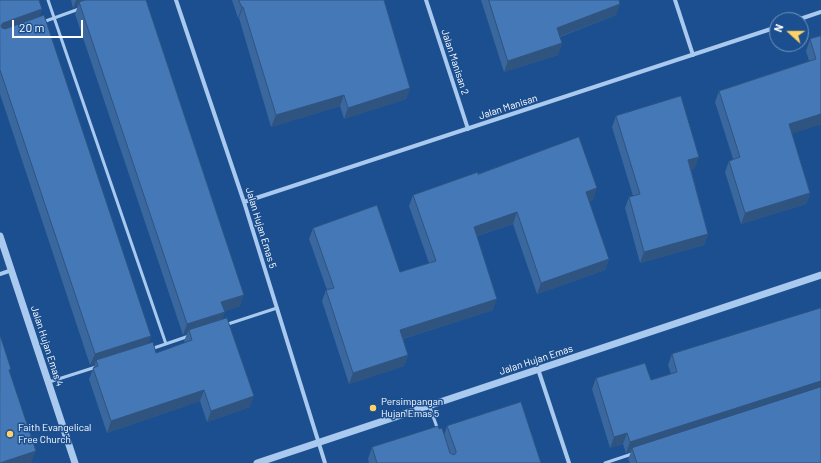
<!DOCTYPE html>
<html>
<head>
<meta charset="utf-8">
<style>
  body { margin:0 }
  #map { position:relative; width:821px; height:463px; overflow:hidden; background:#1b4f8f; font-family:Barlow,sans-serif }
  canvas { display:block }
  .north { position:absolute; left:769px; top:12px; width:40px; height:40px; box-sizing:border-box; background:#1b4f8f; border:1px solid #7695bc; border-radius:50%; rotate:291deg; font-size:11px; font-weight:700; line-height:16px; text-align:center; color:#fff }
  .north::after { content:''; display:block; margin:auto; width:14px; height:18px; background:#ffd166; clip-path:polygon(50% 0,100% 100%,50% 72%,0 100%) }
  .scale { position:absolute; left:12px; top:20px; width:71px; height:18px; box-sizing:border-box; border:2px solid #fff; border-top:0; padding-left:5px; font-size:12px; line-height:14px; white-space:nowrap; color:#fff; -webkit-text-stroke:3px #1b4f8f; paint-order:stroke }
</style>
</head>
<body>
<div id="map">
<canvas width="821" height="463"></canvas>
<div class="north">N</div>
<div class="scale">20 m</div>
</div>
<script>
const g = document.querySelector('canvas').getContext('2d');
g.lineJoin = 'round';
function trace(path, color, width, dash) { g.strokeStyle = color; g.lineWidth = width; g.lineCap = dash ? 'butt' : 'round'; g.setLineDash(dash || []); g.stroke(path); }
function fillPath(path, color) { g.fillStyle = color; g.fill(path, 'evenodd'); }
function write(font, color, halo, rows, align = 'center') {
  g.font = font + ' Barlow,sans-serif'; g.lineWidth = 3; g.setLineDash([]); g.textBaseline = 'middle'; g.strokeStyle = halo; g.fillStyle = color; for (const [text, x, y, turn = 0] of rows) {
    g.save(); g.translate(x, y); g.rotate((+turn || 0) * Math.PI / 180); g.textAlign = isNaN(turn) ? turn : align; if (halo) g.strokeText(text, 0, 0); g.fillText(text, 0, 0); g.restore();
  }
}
trace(new Path2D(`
  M48 0 166 344
  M43 22 79 9
  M225 325 277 308
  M151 349 189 336
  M49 382 96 367
  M429 405 438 430
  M605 463 632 454`), '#a9c9ee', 3);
trace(new Path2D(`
  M176 0 244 202 325 463
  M426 0 468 129
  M675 0 693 55
  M797 20 821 12
  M244 202 777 27
  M0 274 12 270
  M538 369 569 463`), '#a9c9ee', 4);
trace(new Path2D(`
  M0 236 75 463
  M257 463 821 275`), '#a9c9ee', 7);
fillPath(new Path2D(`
  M0 0 42 9 39 17 151 336 148 343 156 353 185 343 184 341 187 334 183 335 75 14 78 6 73 8 71 0H146L240 306 224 311 222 319 250 407 207 422 200 401 107 433 89 379 95 364 90 365 0 94Z
  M232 0H384L410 88 406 99 344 119 340 106 271 127 239 18H238Z
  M481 0H619L616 15 560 37 562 43 558 55 504 72Z
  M821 36V124L792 133 810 193 806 204 741 224 725 172 729 161 733 159 715 102 719 91 809 61 806 51 810 39Z
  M616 116 695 168 691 169 708 234 704 245 640 263 625 208 629 197 633 196 612 127Z
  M478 174 593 200 589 201 609 259 605 270 537 294 513 224 477 236 493 310 403 339 408 355 404 366 349 384 322 301 326 290H327L309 239 313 228 400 272 429 263 409 206 413 195Z
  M672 354 821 463H630L628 459 631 452 626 453 623 444 610 448 592 389 596 378 651 380 671 374 668 365Z
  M447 426 541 463H369L368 459 372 447 439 429 444 435Z`), '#3a679d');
fillPath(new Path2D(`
  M76 0H96L79 2 78 6 73 8Z
  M620 4 616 15 553 39 557 28Z
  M242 7H243L239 18H238Z
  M42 9 38 20 0 34 2 24 3 23Z
  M562 43 558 55 504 72 508 61Z
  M410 88 406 99 344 119 348 108Z
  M344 95 340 106 271 127 276 115Z
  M821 114V124L785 136 789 124Z
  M699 157 695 168 684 171 688 160Z
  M597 188 593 200 582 204 586 192Z
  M810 193 806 204 741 224 745 213Z
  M517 212 513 224 470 238 474 227Z
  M708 234 704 245 640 263 644 252Z
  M609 259 605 270 537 294 541 283Z
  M244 295 240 306 217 314 221 302Z
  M497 299 493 310 396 341 400 330Z
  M225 312 221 323 189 330 187 334 183 335 187 324Z
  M151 336 147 347 96 360 95 364 90 365 95 354Z
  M408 355 404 366 349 384 353 373Z
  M821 381V391L632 448 631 452 626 453 630 442Z
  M204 390 200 401 107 433 111 421Z
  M254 396 250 407 207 422 211 411Z
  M627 433 623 444 610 448 614 437Z
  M36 451 31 463H0Z`), '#305480');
const building = new Path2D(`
  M0 0H39L42 9 3 23 2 24 1 26 2 28 5 29 44 15 151 336 95 354 0 70Z
  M86 0H146L244 295 221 302 225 312 187 324 79 2Z
  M239 0H384L410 88 348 108 344 95 276 115 243 7H242Z
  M489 0H619L620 4 557 28 562 43 508 61Z
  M821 36V114L789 124 810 193 745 213 729 161 740 157 719 91 816 59 810 39Z
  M681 96 699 157 688 160 708 234 644 252 629 197 640 194 616 116Z
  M579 137 597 188 586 192 609 259 541 283 517 212 474 227 497 299 400 330 408 355 353 373 326 290 334 288 313 228 377 205 400 272 436 261 413 195 478 172V174Z
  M821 308V381L630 442 627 433 614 437 596 378 645 363 651 380 677 372 672 354Z
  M227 318 254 396 211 411 204 390 111 421 93 368 98 366 96 360 153 342 156 353 192 340 189 330Z
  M0 335 11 369 9 370 36 451 0 463Z
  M821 387V463H637L632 448Z
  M521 402 541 463H377L372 447 438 426 439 429 442 428 450 453 454 455 456 453V451L447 426Z`);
fillPath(building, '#4478b7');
trace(building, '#305480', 1);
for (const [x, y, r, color] of [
  [373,408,4,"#ffd166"],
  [10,434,4,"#ffd166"]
]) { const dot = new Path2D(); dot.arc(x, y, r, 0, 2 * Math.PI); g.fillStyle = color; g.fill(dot); trace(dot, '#1b4f8f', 1.5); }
write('10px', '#fff', '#1b4f8f', [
  ["Jalan Manisan 2",455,62,72],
  ["Jalan Manisan",508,107,-18],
  ["Jalan Hujan Emas 5",261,228,73],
  ["Jalan Hujan Emas 4",47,346,72],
  ["Jalan Hujan Emas",536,360,-18]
]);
write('10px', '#fff', '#1b4f8f', [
  ["Persimpangan",381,402],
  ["Hujan Emas 5",381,414],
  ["Faith Evangelical",18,428],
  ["Free Church",18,440]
], 'left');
</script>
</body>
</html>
